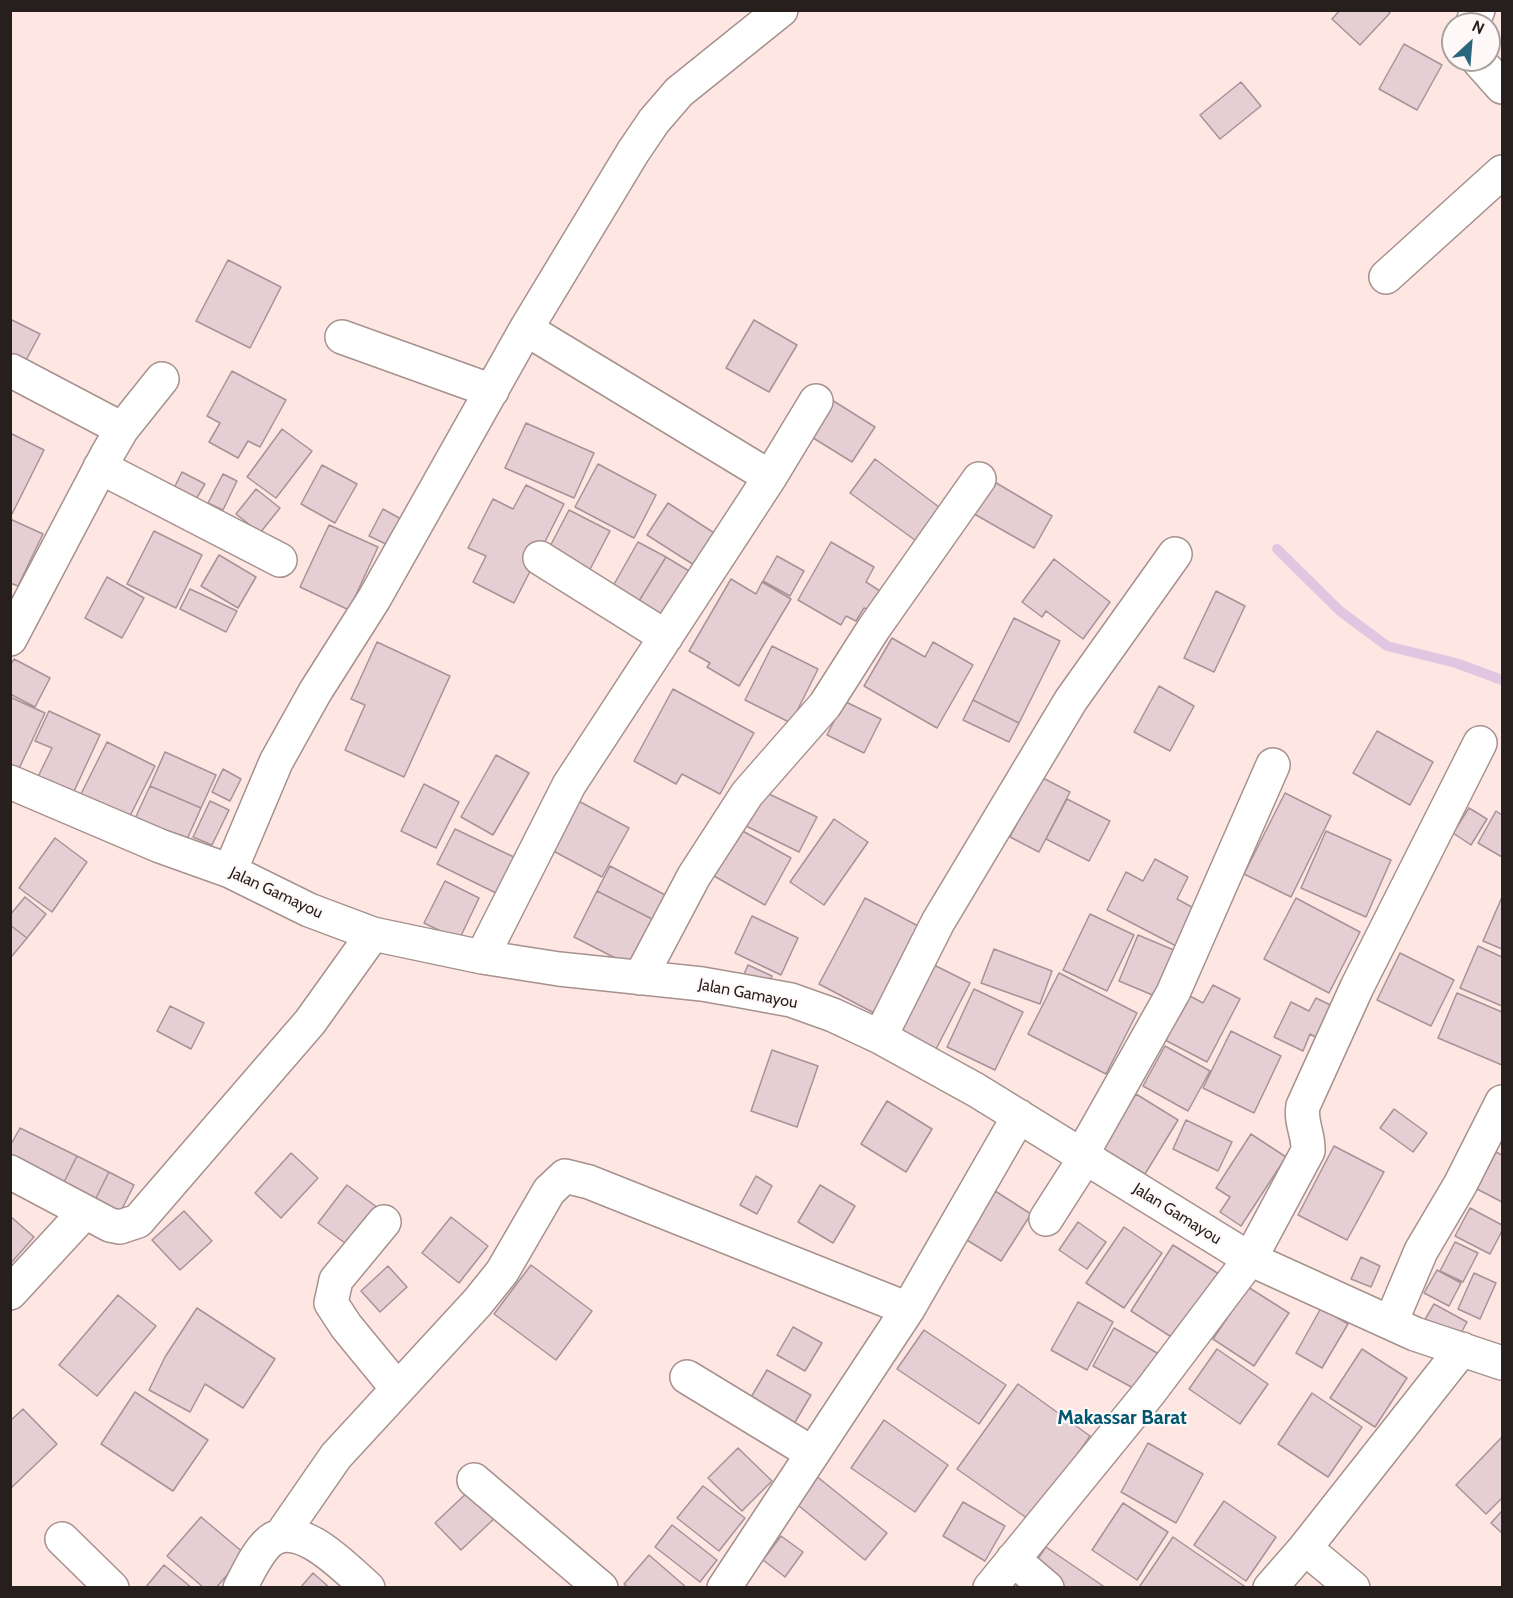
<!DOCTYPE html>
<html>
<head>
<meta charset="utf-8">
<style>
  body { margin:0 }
  #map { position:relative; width:1513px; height:1598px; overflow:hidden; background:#fee7e2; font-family:Cabin,sans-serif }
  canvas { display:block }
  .frame { position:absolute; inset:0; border:12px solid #261f1d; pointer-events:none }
  .north { position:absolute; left:1441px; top:12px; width:60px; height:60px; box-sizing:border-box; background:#fef9f8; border:2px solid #a8a2a0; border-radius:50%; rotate:26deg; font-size:16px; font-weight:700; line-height:24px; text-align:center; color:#261f1d }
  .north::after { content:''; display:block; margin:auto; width:21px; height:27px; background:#2a677e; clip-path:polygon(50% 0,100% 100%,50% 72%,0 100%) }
</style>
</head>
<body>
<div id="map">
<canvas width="1513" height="1598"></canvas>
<div class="frame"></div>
<div class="north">N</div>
</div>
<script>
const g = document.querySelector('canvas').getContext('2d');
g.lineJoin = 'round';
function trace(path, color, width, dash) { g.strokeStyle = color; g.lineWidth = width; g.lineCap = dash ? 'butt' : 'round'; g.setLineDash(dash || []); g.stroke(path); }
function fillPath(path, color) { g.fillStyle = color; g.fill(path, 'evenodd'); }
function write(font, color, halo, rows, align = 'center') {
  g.font = font + ' Cabin,sans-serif'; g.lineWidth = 4.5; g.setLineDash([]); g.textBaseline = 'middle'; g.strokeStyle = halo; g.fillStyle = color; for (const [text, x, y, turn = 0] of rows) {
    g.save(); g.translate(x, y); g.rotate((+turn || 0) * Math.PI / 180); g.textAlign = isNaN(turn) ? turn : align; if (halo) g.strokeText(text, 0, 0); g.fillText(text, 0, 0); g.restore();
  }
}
trace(new Path2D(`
  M1277 549 1340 611 1387 646 1456 663 1502 680`), '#e1c6e1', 10);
const building = new Path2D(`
  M1340 10H1387L1390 13 1360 45 1332 19Z
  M1404 44 1442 65 1417 110 1379 89Z
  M1241 82 1261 106 1220 139 1200 115Z
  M228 260 281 287 250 348 196 321Z
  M10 319 40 334 26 360 14 354 10 360Z
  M754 320 797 345 769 392 726 368Z
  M232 371 286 400 260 447 248 441 238 458 209 442 220 423 207 416Z
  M832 400 875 427 852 462 810 436Z
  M526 423 594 453 574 498 505 468Z
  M282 429 312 451 276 498 247 477Z
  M10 433 44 450 12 514 10 513Z
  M875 459 943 510 919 543 850 493Z
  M598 464 656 495 634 538 575 507Z
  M322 465 357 484 335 523 301 504Z
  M182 472 205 484 193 504 172 492Z
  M223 474 237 481 223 510 208 503Z
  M988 478 1052 516 1034 548 969 511Z
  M526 485 564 504 514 603 473 582 486 556 468 548 493 499 513 509Z
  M256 489 280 508 260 533 236 514Z
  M668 503 725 540 705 572 647 535Z
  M383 509 401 519 388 545 369 536Z
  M569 510 610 531 586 577 545 556Z
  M10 519 43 534 18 586 10 583Z
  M329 525 378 547 349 610 300 587Z
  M154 531 202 555 176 608 127 584Z
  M638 542 666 557 639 601 613 586Z
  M831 542 874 567 866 582 880 591 869 610 864 608 856 621 846 616 841 625 798 600Z
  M219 555 256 577 238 608 201 586Z
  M777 556 804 571 790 596 763 581Z
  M666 557 699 577 674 622 639 601Z
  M1054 559 1110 602 1083 639 1046 611 1042 617 1022 602Z
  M107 577 144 598 122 638 85 618Z
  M731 579 756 594 762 582 791 599 739 686 707 667 710 663 689 651Z
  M190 589 237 611 226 632 180 609Z
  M1216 591 1245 606 1214 672 1184 658Z
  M1014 618 1060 641 1019 723 973 700Z
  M892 638 925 657 933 642 973 665 937 728 864 686Z
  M377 642 450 676 404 777 345 750 365 705 351 699Z
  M772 646 818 669 791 723 745 700Z
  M14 659 50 678 35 707 10 694V666Z
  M1159 686 1194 706 1170 751 1134 732Z
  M673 689 754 733 720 794 682 774 676 784 634 761Z
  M10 697 45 713 16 775 10 773Z
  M973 700 1019 723 1009 742 963 720Z
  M844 701 881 719 864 753 827 735Z
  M49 711 100 735 69 802 34 785 52 748 35 741Z
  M1377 731 1433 762 1410 805 1353 773Z
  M107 742 155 766 126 824 78 800Z
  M165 752 216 775 201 808 150 786Z
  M496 755 529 773 493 835 461 817Z
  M223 769 241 779 230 801 212 792Z
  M1041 777 1070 792 1039 852 1010 837Z
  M424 784 459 802 436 848 401 831Z
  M150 786 201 808 184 846 133 823Z
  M763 791 817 817 799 852 746 826Z
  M1285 793 1331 816 1291 897 1244 874Z
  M571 797 629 828 602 877 544 846Z
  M1067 799 1110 821 1089 861 1046 839Z
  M210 801 229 810 212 845 193 837Z
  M1469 808 1487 819 1471 845 1453 833Z
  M1496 811 1502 815V857L1478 843Z
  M834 819 868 842 824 905 790 882Z
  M455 829 518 859 500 895 437 864Z
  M741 830 791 858 765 905 714 876Z
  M1326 831 1391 860 1366 917 1301 888Z
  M55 838 87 862 52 912 19 888Z
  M1155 859 1188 877 1177 899 1199 911 1180 948 1107 910 1126 872 1143 881Z
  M610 866 669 897 656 921 597 891Z
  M445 881 479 898 459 940 424 923Z
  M597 891 656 921 633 967 574 937Z
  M25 897 46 914 27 938 10 925V915Z
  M1502 897V949L1483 941Z
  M865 898 922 928 876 1014 819 984Z
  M1296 898 1360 932 1329 993 1264 959Z
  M1090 914 1134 935 1107 991 1063 970Z
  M752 916 798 938 781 975 735 953Z
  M10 925 27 938 12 956 10 955Z
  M1138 935 1181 953 1162 999 1119 981Z
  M1478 946 1502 957V1006L1460 988Z
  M994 949 1052 971 1040 1004 981 983Z
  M1400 953 1454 980 1431 1026 1377 1000Z
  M922 959 970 983 935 1051 888 1027Z
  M748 965 772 976 765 992 741 981Z
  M1059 973 1137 1013 1106 1074 1028 1034Z
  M1213 985 1240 999 1207 1062 1165 1040 1188 995 1203 1003Z
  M974 989 1023 1012 995 1070 947 1047Z
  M1457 993 1502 1012V1065L1438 1038Z
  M1316 998 1341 1010 1319 1039 1310 1034 1303 1051 1274 1037 1291 1002 1309 1011Z
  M170 1006 204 1023 191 1049 157 1031Z
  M1231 1031 1281 1056 1254 1113 1203 1088Z
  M1165 1046 1210 1071 1188 1111 1143 1086Z
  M772 1050 818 1066 797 1127 751 1111Z
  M1136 1094 1178 1120 1145 1174 1102 1148Z
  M887 1101 932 1129 906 1172 861 1144Z
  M1394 1109 1427 1133 1413 1152 1380 1128Z
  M1186 1120 1232 1142 1218 1171 1173 1149Z
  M20 1128 77 1156 61 1188 10 1162V1146Z
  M1251 1134 1286 1157 1241 1226 1220 1212 1230 1197 1216 1188Z
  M1334 1146 1384 1172 1347 1240 1298 1215Z
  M1496 1152 1502 1155V1202L1477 1189Z
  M291 1153 318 1178 281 1218 255 1193Z
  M77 1156 109 1172 93 1204 61 1188Z
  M109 1172 134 1185 118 1217 93 1204Z
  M756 1176 772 1186 757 1214 740 1205Z
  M347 1185 378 1208 349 1246 318 1223Z
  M820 1185 855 1206 833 1243 798 1222Z
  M992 1189 1031 1214 1001 1261 962 1237Z
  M1470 1208 1502 1225V1231L1490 1254 1455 1236Z
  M184 1211 212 1241 180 1270 152 1240Z
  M10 1216 34 1237 10 1264Z
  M451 1217 488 1246 459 1283 422 1253Z
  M1078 1222 1106 1242 1087 1269 1059 1250Z
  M1124 1227 1162 1253 1124 1308 1086 1283Z
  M1455 1242 1478 1253 1463 1282 1440 1271Z
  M1173 1245 1219 1274 1176 1340 1131 1311Z
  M1361 1257 1380 1266 1371 1287 1351 1279Z
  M531 1265 592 1311 556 1360 494 1314Z
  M388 1266 407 1287 380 1312 361 1291Z
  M1437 1270 1461 1283 1449 1306 1424 1293Z
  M1474 1273 1496 1283 1480 1319 1458 1309Z
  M1248 1287 1289 1313 1254 1366 1213 1339Z
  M118 1295 156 1326 97 1396 59 1365Z
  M1078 1302 1113 1322 1087 1370 1051 1350Z
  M1434 1304 1467 1322 1454 1346 1420 1328Z
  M197 1308 275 1359 243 1408 205 1384 190 1412 149 1390 165 1357Z
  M1321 1308 1348 1324 1322 1368 1296 1353Z
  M793 1327 822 1343 805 1371 777 1355Z
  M1114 1328 1164 1357 1144 1394 1093 1366Z
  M924 1330 1006 1385 979 1424 897 1369Z
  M1217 1349 1268 1384 1240 1424 1189 1389Z
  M1362 1349 1407 1378 1375 1427 1330 1398Z
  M767 1370 811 1395 791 1429 747 1404Z
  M1018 1384 1090 1436 1031 1521 957 1469Z
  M135 1392 208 1440 173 1491 101 1444Z
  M1312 1393 1362 1427 1328 1477 1278 1444Z
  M23 1409 57 1444 11 1488 10 1421Z
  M884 1420 948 1465 915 1512 851 1468Z
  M1502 1437V1498L1486 1514 1456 1485Z
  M1148 1443 1203 1474 1176 1523 1121 1492Z
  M738 1448 772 1481 742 1511 708 1478Z
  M815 1475 887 1533 865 1560 793 1501Z
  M703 1486 745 1518 719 1551 677 1518Z
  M472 1488 497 1516 461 1550 435 1523Z
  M1224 1501 1276 1537 1246 1581 1194 1545Z
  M963 1502 1005 1526 985 1561 943 1536Z
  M1123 1503 1168 1532 1137 1580 1092 1550Z
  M1502 1511V1533L1491 1523Z
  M201 1517 245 1554 216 1588H204L167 1556Z
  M672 1525 717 1560 700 1582 655 1547Z
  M781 1536 803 1552 785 1577 763 1560Z
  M1173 1537 1247 1588H1142L1140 1586Z
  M1046 1547 1106 1588H1055L1030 1570Z
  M649 1555 687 1588H628L624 1584Z
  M164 1565 192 1588H145Z
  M313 1573 330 1588H300Z`);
fillPath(building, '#e5cfd5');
trace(building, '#a79298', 1.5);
const street = new Path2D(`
  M1472 24 1478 10
  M1478 60 1502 87
  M1386 277 1502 172
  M526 329 770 477
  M342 337 492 391
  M12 371 122 429
  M100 467 280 560
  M540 558 666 637
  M10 639 108 453 122 429 162 379
  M10 782 160 846 230 871 309 910 373 934 482 957 559 969 702 984 742 991 791 1000 833 1015 880 1037 976 1090 1250 1259 1415 1334 1502 1363
  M230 871 276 762 315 692 374 599 526 329 633 152 654 121 679 92 781 10
  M482 957 569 785 770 477 816 401
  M640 978 694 876 747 794 825 705 874 628 979 479
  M880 1037 938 922 1071 700 1175 554
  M1081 1156 1173 993 1273 765
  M10 1172 110 1225 120 1227 138 1221 310 1022 373 934
  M1046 1219 1085 1158
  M384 1222 336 1280 331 1303 346 1326 396 1387
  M10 1293 84 1213
  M1391 1322 1421 1251 1460 1185 1502 1102
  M687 1377 812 1453
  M474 1480 601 1588
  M282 1534 336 1456 477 1303 502 1272 549 1191 565 1176 589 1182 908 1309
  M62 1539 112 1588
  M1013 1559 1047 1588
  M240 1588C248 1573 257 1552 270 1541 299 1518 346 1569 368 1588
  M724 1588 908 1309 1019 1116
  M990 1588 1149 1393 1250 1259 1308 1151C1309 1135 1300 1122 1303 1106L1357 987 1480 743
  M1270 1588 1305 1548
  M1353 1588 1305 1548 1462 1349`);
trace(street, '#a6918d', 36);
trace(street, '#fff', 33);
write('16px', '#261f1d', '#fef9f8', [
  ["Jalan Gamayou",276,893,25],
  ["Jalan Gamayou",748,994,11],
  ["Jalan Gamayou",1177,1214,32]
]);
write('bold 20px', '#00566e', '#fef9f8', [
  ["Makassar Barat",1122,1418]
]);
</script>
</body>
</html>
